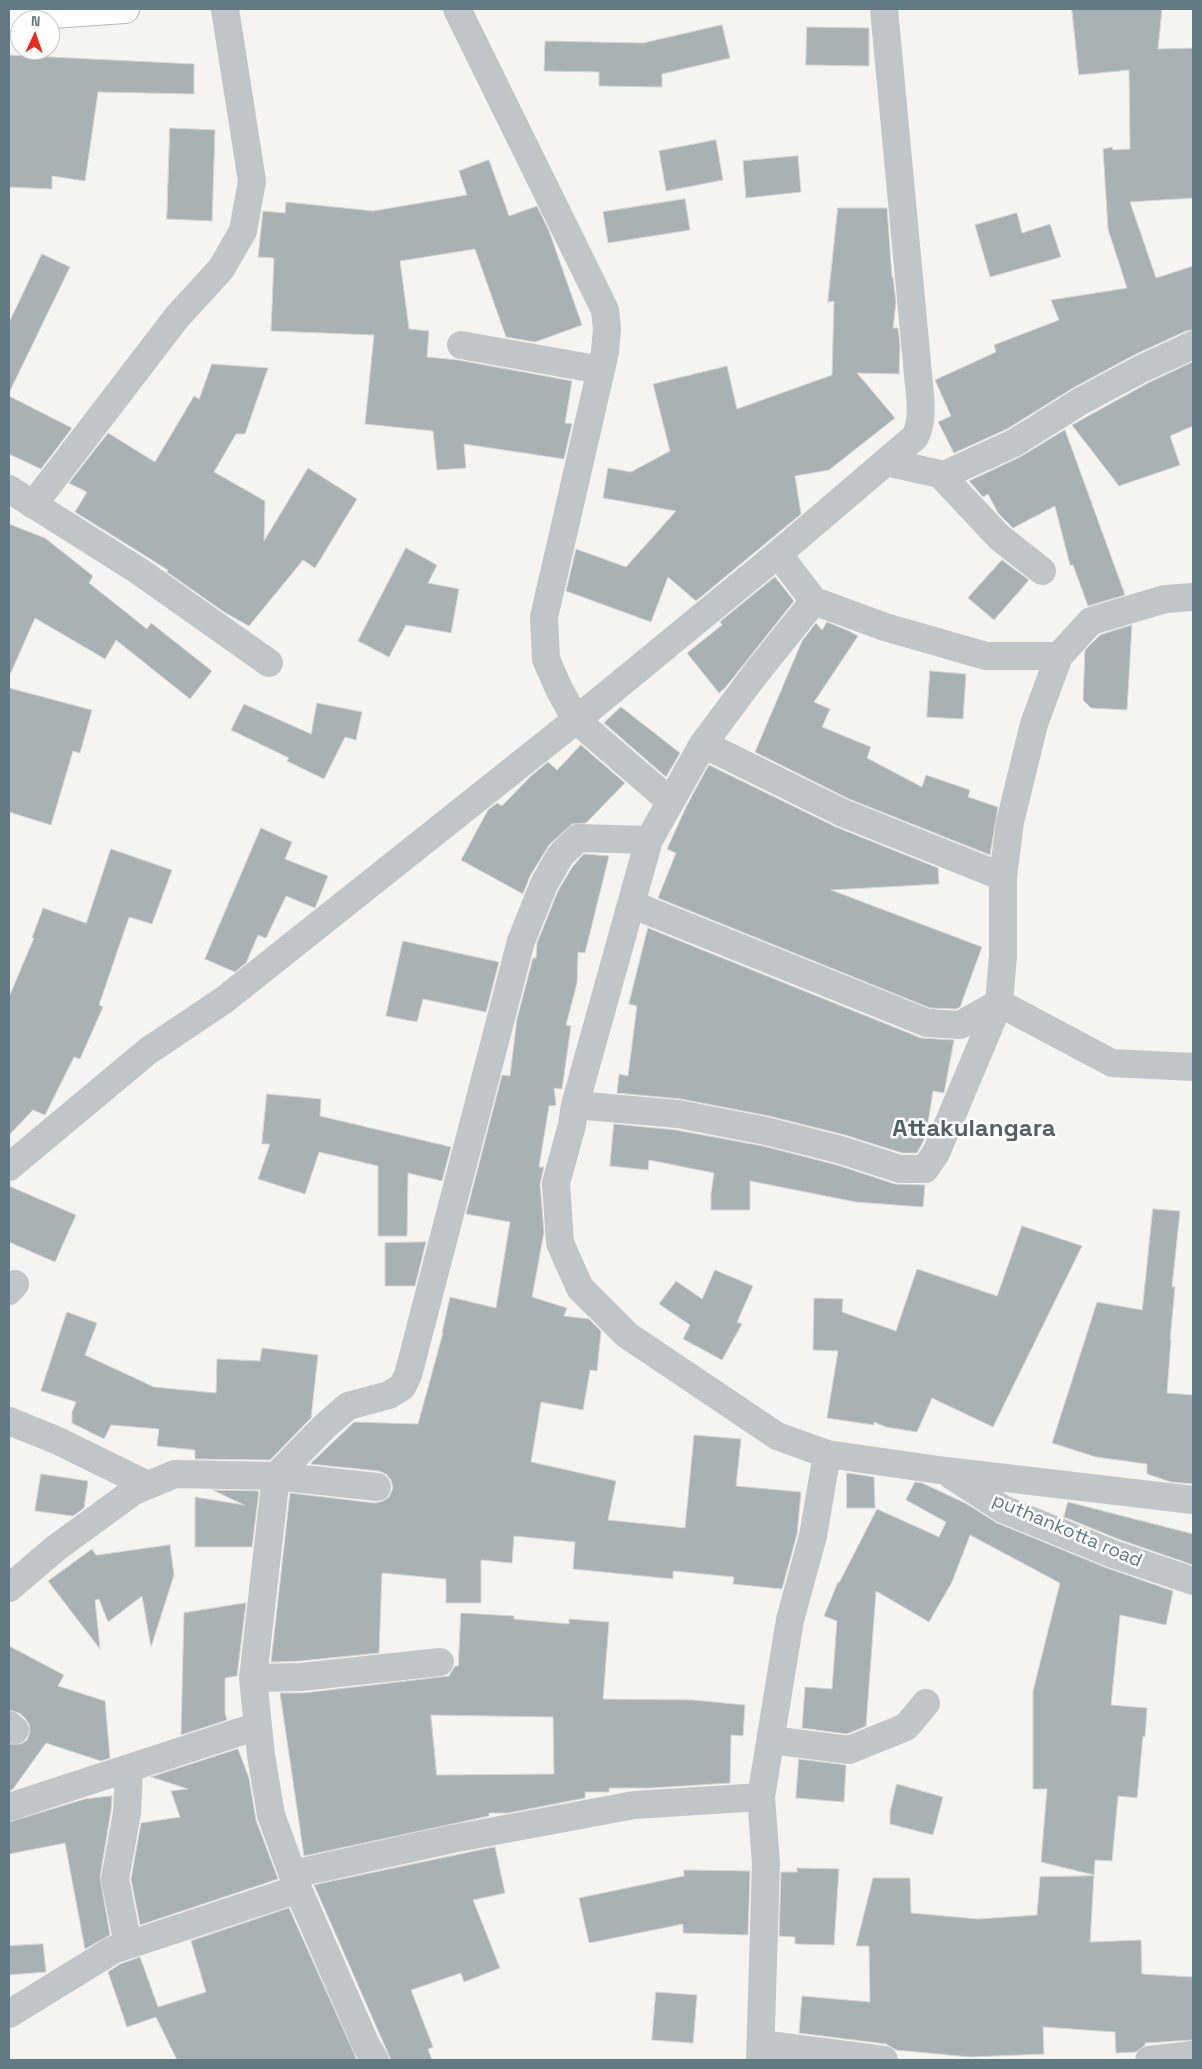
<!DOCTYPE html>
<html>
<head>
<meta charset="utf-8">
<style>
  body { margin:0 }
  #map { position:relative; width:1202px; height:2069px; overflow:hidden; background:#f5f4f0; font-family:"Space Grotesk",sans-serif }
  canvas { display:block }
  .frame { position:absolute; inset:0; border:10px solid #637a83; pointer-events:none }
  .north { position:absolute; left:10px; top:10px; width:50px; height:50px; box-sizing:border-box; background:#fff; border:1px solid #c1cacd; border-radius:50%; rotate:3deg; font-size:14px; font-weight:700; line-height:20px; text-align:center; color:#637a83 }
  .north::after { content:''; display:block; margin:auto; width:18px; height:22px; background:#e82a1d; clip-path:polygon(50% 0,100% 100%,50% 72%,0 100%) }
</style>
</head>
<body>
<div id="map">
<canvas width="1202" height="2069"></canvas>
<div class="frame"></div>
<div class="north">N</div>
</div>
<script>
const g = document.querySelector('canvas').getContext('2d');
g.lineJoin = 'round';
function fillPath(path, color) { g.fillStyle = color; g.fill(path, 'evenodd'); }
function trace(path, color, width, dash) { g.strokeStyle = color; g.lineWidth = width; g.lineCap = dash ? 'butt' : 'round'; g.setLineDash(dash || []); g.stroke(path); }
function write(font, color, halo, rows, align = 'center') {
  g.font = font + ' "Space Grotesk",sans-serif'; g.lineWidth = 5; g.setLineDash([]); g.textBaseline = 'middle'; g.strokeStyle = halo; g.fillStyle = color; for (const [text, x, y, turn = 0] of rows) {
    g.save(); g.translate(x, y); g.rotate((+turn || 0) * Math.PI / 180); g.textAlign = isNaN(turn) ? turn : align; if (halo) g.strokeText(text, 0, 0); g.fillText(text, 0, 0); g.restore();
  }
}
const building = new Path2D(`
  M1072 9H1162L1158 49 1193 48V198L1130 202 1156 278 1193 266V330L1186 331 1134 355 1073 388 1007 429 954 453 938 422 951 416 935 380 996 352 994 345 1059 320 1051 300 1127 288 1108 229 1103 149 1112 147 1113 150 1130 149 1129 70 1079 75Z
  M722 25 730 58 662 74V87L599 86V72L544 71 545 41 643 43Z
  M807 27 869 28V66L806 65Z
  M9 55 194 64V94L98 92 85 181 52 176V189L9 187Z
  M170 128 215 130 212 221 167 219Z
  M716 140 723 180 666 191 659 151Z
  M798 156 801 192 746 198 743 161Z
  M489 160 509 216 537 206 549 231 582 325 535 342 506 337 475 249 400 261 409 329 429 331 427 357 458 360 572 381 565 423 572 424 564 459 464 444 466 468 437 470 433 431 365 424 374 335 271 331 274 258 258 257 263 211 285 213 286 202 373 211 467 195 459 171Z
  M685 199 690 230 608 243 603 212Z
  M838 208H887L892 277H893L896 302 893 328H898L900 345 899 374 857 373 895 418 829 470 795 476 801 514 696 601 668 577 651 622 566 591 576 549 626 567 676 511 603 498 608 468 631 472 670 451 653 384 727 366 737 409 832 375 834 301 828 302Z
  M1017 213 1022 233 1050 224 1061 257 990 277 975 225Z
  M42 254 70 267 9 393V323Z
  M1193 362V426L1170 436 1180 465 1119 486 1072 425 1148 383Z
  M212 364 268 368 245 434H236L214 472 265 501 264 541 308 468 357 499 315 568 303 560 249 626 224 612 167 572 168 570 75 512 87 492 69 483 108 433 155 462 194 396 199 399Z
  M9 396 72 428 41 469 9 454Z
  M1065 430 1125 595 1088 606 1073 565H1070L1055 506 1013 528 998 513 988 494 983 497 969 481 1020 457Z
  M9 524 45 538 93 576 89 583 147 629 151 623 212 671 190 699 116 640 105 659 35 618 9 677Z
  M406 548 437 565 428 583 459 589 451 633 406 625 389 657 358 641Z
  M1002 560 1029 580 994 620 968 598Z
  M775 577 794 601 725 688 719 693 687 653 722 625 720 622Z
  M827 622 849 631 858 636 814 702 830 709 822 727 871 747 867 758 922 787 926 775 970 790 968 797 998 807 990 855 849 799 755 752 802 641 816 623 822 630Z
  M1132 625 1127 710 1091 708 1083 700 1085 650 1100 635Z
  M930 671 966 674 963 719 927 717Z
  M9 688 92 710 80 753 73 751 51 825 9 812Z
  M317 703 362 712 356 740 345 737 324 779 287 761 289 758 231 730 244 704 311 734Z
  M621 707 680 753 666 777 604 723Z
  M581 745 625 783 586 823 572 824 549 845 530 876 523 894 461 860 488 810 497 803 502 806 531 776 548 762 557 770Z
  M709 765 836 827 938 868 939 884 831 890 982 947 960 1007 956 1009 930 1008 658 898 676 853 667 849 686 807Z
  M261 828 292 842 285 859 328 876 315 908 286 896 266 938 258 935 246 963 235 972 205 959Z
  M111 849 172 870 152 924 129 917 99 1005 103 1007 80 1059 74 1057 45 1115 33 1110 9 1135V997L34 938H32L43 908 86 923Z
  M584 854 609 856 585 953 578 952 577 983 566 1025 571 1026 562 1089 554 1088 556 1105 549 1106 539 1167H544L540 1184 544 1232 532 1297 567 1308 564 1316 589 1319 601 1331 597 1371 590 1370 583 1410 541 1402 531 1462 616 1481 608 1520 685 1528 694 1435 741 1439 736 1486 801 1492 797 1534 782 1589 733 1584 734 1577 673 1571V1579L573 1569 575 1542 514 1536 512 1563 481 1560V1603H446V1579L382 1573 379 1653 300 1661 271 1662 290 1493 375 1503 383 1501 389 1497 393 1488 391 1480 386 1474 379 1471 310 1464 354 1422 418 1424 443 1333H442L450 1297 496 1308 510 1222 466 1214 502 1075 510 1076 517 1019 533 958H536L537 943 558 891 573 866Z
  M648 928 921 1038 954 1040 944 1093 933 1091 926 1136 917 1153H902L845 1135 769 1116 681 1099 617 1093 619 1074 628 1076 637 1006 629 1004Z
  M403 941 499 962 486 1012 423 999 417 1022 386 1016Z
  M267 1094 321 1099 320 1116 451 1147 442 1181 408 1173 407 1236H378V1166L319 1152 305 1194 258 1179 270 1144H262Z
  M614 1124 676 1130 763 1146 837 1165 895 1184 925 1185 923 1207 856 1202 750 1181V1210H711V1194L714 1173 649 1160 648 1170 610 1166Z
  M9 1186 76 1215 55 1262 9 1242Z
  M1153 1209 1180 1211 1172 1287H1175L1170 1340H1171L1167 1393 1193 1395V1484L1171 1482 1147 1474V1464L1096 1457 1052 1443 1097 1302 1142 1310Z
  M1022 1226 1082 1246 993 1427 932 1398 917 1432 886 1427 874 1422V1425L827 1418 838 1351 813 1350 814 1298 843 1299 842 1312 896 1331 917 1269 997 1296Z
  M426 1242 415 1286H385V1243Z
  M715 1270 753 1286 737 1322 742 1324 722 1360 683 1339 690 1325 659 1304 676 1281 702 1299Z
  M67 1312 97 1323 85 1355 154 1387 216 1393 217 1359 260 1361 262 1348 318 1355 311 1418 270 1460 195 1459V1450L157 1446 159 1429 111 1425 104 1439 72 1423V1412L76 1402 41 1391Z
  M847 1473 874 1477 875 1508H847Z
  M41 1474 88 1481 84 1508 73 1516 35 1511Z
  M915 1482 922 1483 967 1504 997 1523 1107 1568 1173 1591 1166 1625 1120 1615 1111 1705 1147 1708 1145 1737 1143 1736 1137 1798 1118 1796 1112 1861 1095 1860 1094 1875 1041 1862 1047 1789H1033V1691L1060 1583 970 1535 952 1582 929 1622 876 1591 866 1726 847 1734 802 1728 805 1687 832 1689 837 1621 824 1616 838 1582 839 1583 877 1509 939 1537 946 1522 906 1500Z
  M213 1490 259 1491 252 1547H195V1497L244 1505Z
  M1068 1502 1193 1534V1565L1118 1539 1064 1517Z
  M170 1545 174 1575 151 1647 142 1596 108 1622 99 1599 95 1600 100 1649 48 1581 92 1549 96 1555Z
  M246 1603 237 1676 225 1678V1713L227 1720 181 1735 184 1613Z
  M461 1613 514 1616V1619L569 1624V1619L609 1622 603 1699 693 1700 745 1705 743 1736 731 1735 730 1783 651 1788H609V1792H585V1798L508 1813H489V1816L304 1856 280 1693H303L449 1676 455 1666H458ZM431 1715 553 1717 554 1774 437 1775Z
  M9 1646 64 1675 58 1686 105 1701 110 1758 101 1761 46 1743 13 1789 9 1791V1744H21L27 1740 30 1732 29 1724 25 1718 19 1713 9 1710Z
  M238 1749 249 1778 256 1820 278 1879 140 1925 131 1879 141 1823 180 1817 171 1791 188 1789 151 1777Z
  M799 1759 846 1765 844 1802 796 1798Z
  M897 1784 943 1797 933 1835 890 1824V1812Z
  M112 1796 111 1811 100 1877 110 1935 85 1949 65 1843 9 1854V1822L85 1799Z
  M495 1847 505 1893 473 1900 500 1968 464 1982 461 1973 411 1990 433 2047 428 2049 432 2060H391L314 1885Z
  M797 1868 839 1869 834 1945 795 1944V1937L779 1936 781 1872H797Z
  M684 1870 750 1871 748 1935 683 1933V1924L589 1943 579 1898 684 1876Z
  M1094 1876 1090 1942 1141 1940 1142 1974 1193 1977V2040L1145 2043V2045L1136 2052 1116 2053 1115 2032 1043 2027 1044 2054 970 2057 896 2050 886 2044 799 2033 802 1996 870 2002 869 1946H856L873 1878H910L911 1913 978 1919 1037 1915 1040 1877Z
  M289 1908 357 2060H177L156 2017 127 2027 108 1972 120 1964 140 1957 158 2007 206 1992 191 1941Z
  M43 1944 46 1972 9 1975V1946Z
  M656 1992 697 1995 693 2043 652 2040Z`);
fillPath(building, '#a8b2b5');
trace(building, '#d6d5d3', 1);
const primary = new Path2D(`
  M9 17 125 9`);
trace(primary, '#b3b9bb', 30);
trace(new Path2D(`
  M457 9 605 310 607 329 605 352 544 617 546 659 558 687 576 720 670 801
  M461 345 601 370
  M886 462 944 475 1014 443 1081 401 1141 369 1193 345
  M940 474 999 537 1042 571
  M9 489 139 571 269 663
  M33 505 177 317 221 269 243 231 252 181 225 9
  M778 554 814 601 756 673 703 744 649 840 575 1105 572 1125 556 1183 560 1243 580 1288 627 1335 777 1436 827 1454 946 1471 1193 1500
  M814 601 885 627 986 656H1059
  M703 744 843 813 1003 877
  M631 904 927 1023 960 1025 999 1003 1112 1063 1193 1067
  M575 1105 678 1114 766 1131 841 1150 900 1169H925L936 1153 999 1003 1003 956V877L1010 822 1034 724 1059 656 1091 621 1165 599 1193 597
  M9 1167 148 1051 224 1000 576 720 778 554 915 437C926 417 918 385 917 363L884 9
  M9 1291 15 1284
  M9 1421 56 1440 148 1485
  M951 1475 1003 1509 1113 1554 1193 1581
  M9 1588 56 1548 134 1491 175 1474 276 1476 325 1426 348 1406 389 1395 402 1387 408 1375 521 941 544 884 560 856 578 838 649 840
  M253 1678 301 1677 440 1662
  M9 1725 15 1730
  M771 1740 849 1750 906 1727 926 1703
  M9 1807 258 1726
  M293 1874 452 1839 634 1805 761 1797
  M128 1945 115 1879 127 1813 129 1769
  M9 2014 113 1950 298 1889
  M761 2044 884 2060
  M375 2060 366 2045 298 1889 271 1815 261 1755 253 1678 276 1476 377 1487
  M760 2060 766 1864 761 1797 790 1620 813 1536 827 1454
  M1149 2060 1193 2055`), '#c0c5c7', 28);
trace(primary, '#fff', 28);
write('19px', '#637a83', '#fff', [
  ["puthankotta road",1067,1531,23]
]);
write('bold 24px', '#516167', '#fff', [
  ["Attakulangara",974,1129]
]);
</script>
</body>
</html>
